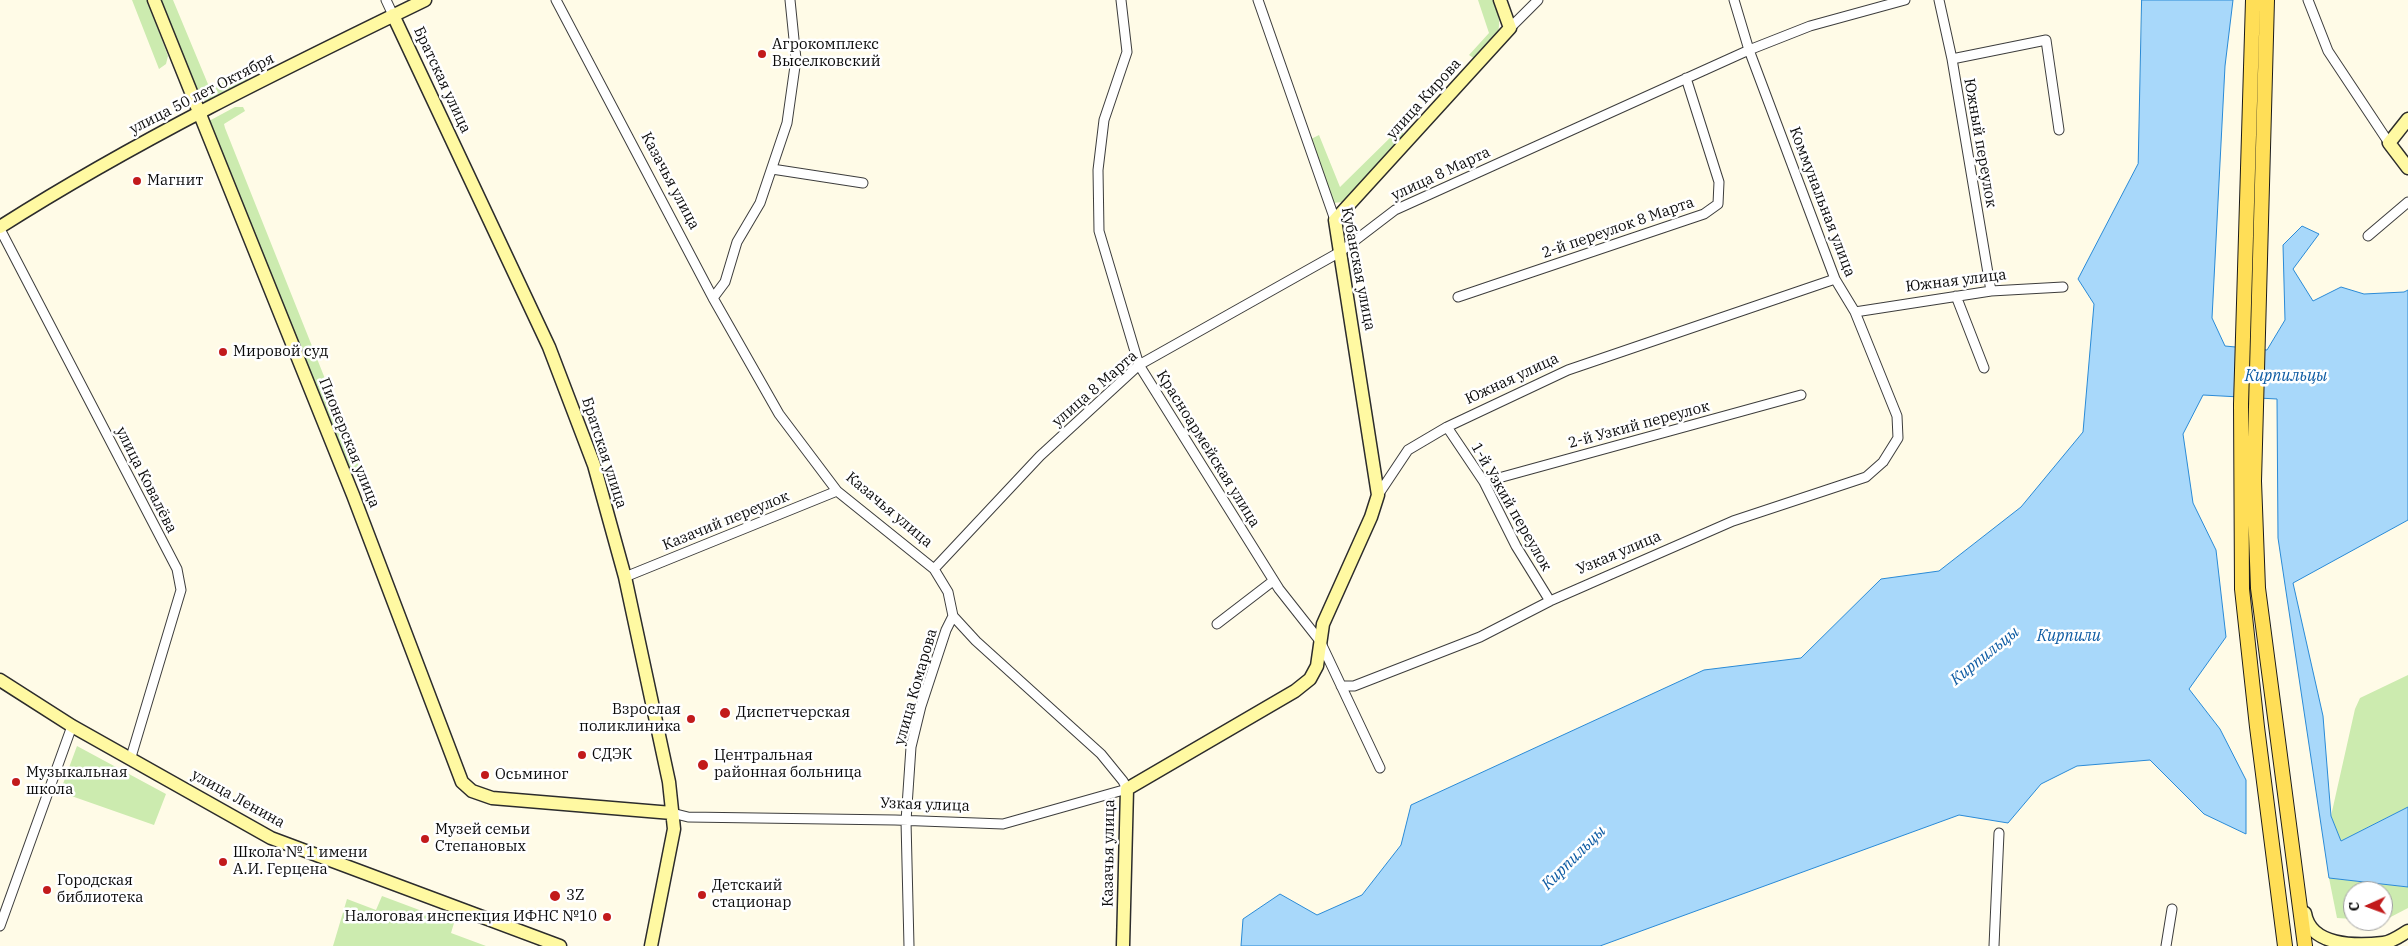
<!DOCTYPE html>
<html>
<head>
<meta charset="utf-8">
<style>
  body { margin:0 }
  #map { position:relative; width:2408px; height:946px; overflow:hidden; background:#fffbe7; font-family:"IBM Plex Serif",serif }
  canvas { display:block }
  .north { position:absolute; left:2343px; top:881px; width:50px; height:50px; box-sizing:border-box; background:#fff; border:1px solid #9d9d9d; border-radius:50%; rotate:268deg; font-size:14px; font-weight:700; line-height:20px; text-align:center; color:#0a0a0a }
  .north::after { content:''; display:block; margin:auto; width:18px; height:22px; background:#c21a1b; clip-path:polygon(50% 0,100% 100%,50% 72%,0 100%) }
</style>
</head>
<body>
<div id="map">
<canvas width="2408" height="946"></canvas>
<div class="north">С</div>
</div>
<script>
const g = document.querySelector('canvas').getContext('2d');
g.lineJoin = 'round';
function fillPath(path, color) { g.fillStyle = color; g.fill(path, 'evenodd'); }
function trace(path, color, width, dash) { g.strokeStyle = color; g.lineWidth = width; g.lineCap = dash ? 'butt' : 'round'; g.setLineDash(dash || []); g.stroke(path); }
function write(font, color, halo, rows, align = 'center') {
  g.font = font + ' "IBM Plex Serif",serif'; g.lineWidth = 5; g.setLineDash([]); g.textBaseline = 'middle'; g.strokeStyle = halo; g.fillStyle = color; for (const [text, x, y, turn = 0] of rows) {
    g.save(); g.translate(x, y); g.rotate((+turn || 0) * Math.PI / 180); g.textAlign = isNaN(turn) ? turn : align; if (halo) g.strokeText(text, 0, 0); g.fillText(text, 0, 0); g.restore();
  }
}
fillPath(new Path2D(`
  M132 0H147L168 56 166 64 159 69Z
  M158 0H173L210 89 244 72 249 81 208 103 198 96Z
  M1478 0H1494C1497 11 1501 20 1498 32L1475 59 1469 55 1489 33Z
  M235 107H243L245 111 224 124 225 128 361 469 349 470 209 121Z
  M1399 129 1405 135 1342 202 1333 203 1309 140 1319 135 1340 187Z
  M2408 675V807L2341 841 2331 816 2355 709 2360 698Z
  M77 746 166 794 154 825 60 792Z
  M2329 878 2408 887V908L2383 921V891H2353V919L2337 918Z
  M382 896 454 923 451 933 486 946H333L347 899 376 910Z`), '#ccebaf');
const water = new Path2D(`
  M2142 0H2233L2225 66 2212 318 2225 346 2267 350 2285 320 2283 245 2302 226 2319 234 2293 269 2313 301 2341 287 2364 294 2404 292 2408 290V520L2293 583 2323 716 2331 816 2341 841 2408 807V887L2329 878 2278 538 2277 399 2203 395 2183 434 2193 503 2216 550 2226 637 2189 689 2220 729 2246 780V834L2204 814 2150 760 2077 766 2041 784 2008 823 1959 815 1600 946H1241L1243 919 1280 894 1317 915 1362 895 1401 845 1411 805 1704 670 1801 658 1881 579 1939 571 2021 507 2083 432 2094 304 2078 279 2138 164Z`);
fillPath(water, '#a8d8fa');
trace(water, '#2a8ad6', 1);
const street = new Path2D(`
  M386 0 393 15
  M556 0 713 298 779 414 837 491 934 569 948 592 953 616 976 641 1101 754 1123 781 1127 789 1003 824 895 820 688 817 672 813
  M1121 0 1127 52 1104 120 1098 170 1099 231 1139 365 1279 589 1320 641 1380 768
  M1258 0 1335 220
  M1939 0 1952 59 1991 291
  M2308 0 2328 51 2389 143
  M1510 28 1538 0
  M1952 59 2046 40 2059 130
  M772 169 863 183
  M0 229 177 569 181 590 131 757
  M2368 236 2408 202
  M1956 296 1984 368
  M1458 297 1704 214 1718 204 1719 182 1686 78
  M713 298 725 282 737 242 760 203 787 123 796 59 790 0
  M1855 312 1991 291 2063 287
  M1447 427 1484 482 1516 546 1550 601
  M1484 482 1801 395
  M1378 495 1408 450 1447 427 1568 370 1835 279
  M934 569 1040 456 1139 365 1340 252 1395 210 1749 50 1810 26 1905 0
  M625 577 837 491
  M1217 624 1273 581
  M1341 686H1354L1480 637 1550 601 1733 521 1866 477 1883 462 1898 438 1897 416 1855 312 1835 279 1749 50 1734 0
  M0 926 72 726
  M909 946 906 821 911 747 921 706 946 630 953 616
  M1994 946 1999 833
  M2166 946 2172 909`);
const secondary = new Path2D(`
  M154 0 353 495 462 782 472 791 492 798 672 813
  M393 15 549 347 594 465 625 577 669 782 674 829 651 946
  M2408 119 2389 143 2408 168
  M0 227C135 141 281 70 425 0
  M0 680 72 726 271 838 560 946
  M2305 913C2310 946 2355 946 2383 943 2392 942 2401 935 2408 931
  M1123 946 1127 789 1295 691 1310 679 1317 666 1323 624 1371 517 1378 495 1335 220 1510 28 1500 0`);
const primary = new Path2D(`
  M2253 0 2241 404 2242 589 2257 727 2285 946
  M2267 0 2254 481 2258 588 2305 946`);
trace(street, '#3d3d3d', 11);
trace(secondary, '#2c2c2c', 15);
trace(primary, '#1b1b1b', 16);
trace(street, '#fff', 9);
trace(secondary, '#fff9a2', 12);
trace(primary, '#ffde57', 14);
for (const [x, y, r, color] of [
  [762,54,5,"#c21a1b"],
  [137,181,5,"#c21a1b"],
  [223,352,5,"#c21a1b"],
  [725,713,6,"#c21a1b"],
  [691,719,5,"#c21a1b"],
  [582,755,5,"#c21a1b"],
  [703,765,6,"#c21a1b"],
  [485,775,5,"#c21a1b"],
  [16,782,5,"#c21a1b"],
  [425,839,5,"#c21a1b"],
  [223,862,5,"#c21a1b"],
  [47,890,5,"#c21a1b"],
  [702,895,5,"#c21a1b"],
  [555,896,6,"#c21a1b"],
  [607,917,5,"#c21a1b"]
]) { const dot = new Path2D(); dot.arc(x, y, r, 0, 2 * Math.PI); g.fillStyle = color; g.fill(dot); trace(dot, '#fff', 2); }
write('15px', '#0a0a0a', '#fff', [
  ["Агрокомплекс",772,45],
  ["Выселковский",772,62],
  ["Магнит",147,181],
  ["Мировой суд",233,352],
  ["Взрослая",681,710,"right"],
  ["поликлиника",681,727,"right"],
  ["Диспетчерская",736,713],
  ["СДЭК",592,755],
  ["Центральная",714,756],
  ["районная больница",714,773],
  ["Музыкальная",26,773],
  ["школа",26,790],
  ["Осьминог",495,775],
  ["Музей семьи",435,830],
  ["Степановых",435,847],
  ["Школа № 1 имени",233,853],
  ["А.И. Герцена",233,870],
  ["Городская",57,881],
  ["библиотека",57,898],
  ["Детскаий",712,886],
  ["стационар",712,903],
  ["3Z",566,896],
  ["Налоговая инспекция ИФНС №10",597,917,"right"]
], 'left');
write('15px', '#0a0a0a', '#fff', [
  ["Братская улица",442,80,65],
  ["улица 50 лет Октября",202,94,-27],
  ["улица Кирова",1424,99,-48],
  ["Южный переулок",1980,143,80],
  ["улица 8 Марта",1441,174,-25],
  ["Казачья улица",670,181,62],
  ["Коммунальная улица",1822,202,69],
  ["2-й переулок 8 Марта",1618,228,-19],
  ["Кубанская улица",1358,269,79],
  ["Южная улица",1956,281,-7],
  ["Южная улица",1512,379,-25],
  ["улица 8 Марта",1095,389,-41],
  ["2-й Узкий переулок",1639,425,-15],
  ["Пионерская улица",349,443,68],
  ["Красноармейская улица",1208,449,58],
  ["Братская улица",604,453,72],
  ["улица Ковалёва",146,480,63],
  ["1-й Узкий переулок",1511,507,60],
  ["Казачья улица",889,510,40],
  ["Казачий переулок",726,521,-22],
  ["Узкая улица",1619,553,-23],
  ["улица Комарова",916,687,-74],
  ["улица Ленина",238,799,29],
  ["Узкая улица",925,805,2],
  ["Казачья улица",1109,853,-89]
]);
write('italic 16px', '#0d5ba3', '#fff', [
  ["Кирпильцы",2286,376],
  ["Кирпили",2069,636],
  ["Кирпильцы",1985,656,-39],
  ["Кирпильцы",1574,858,-45]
]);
</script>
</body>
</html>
